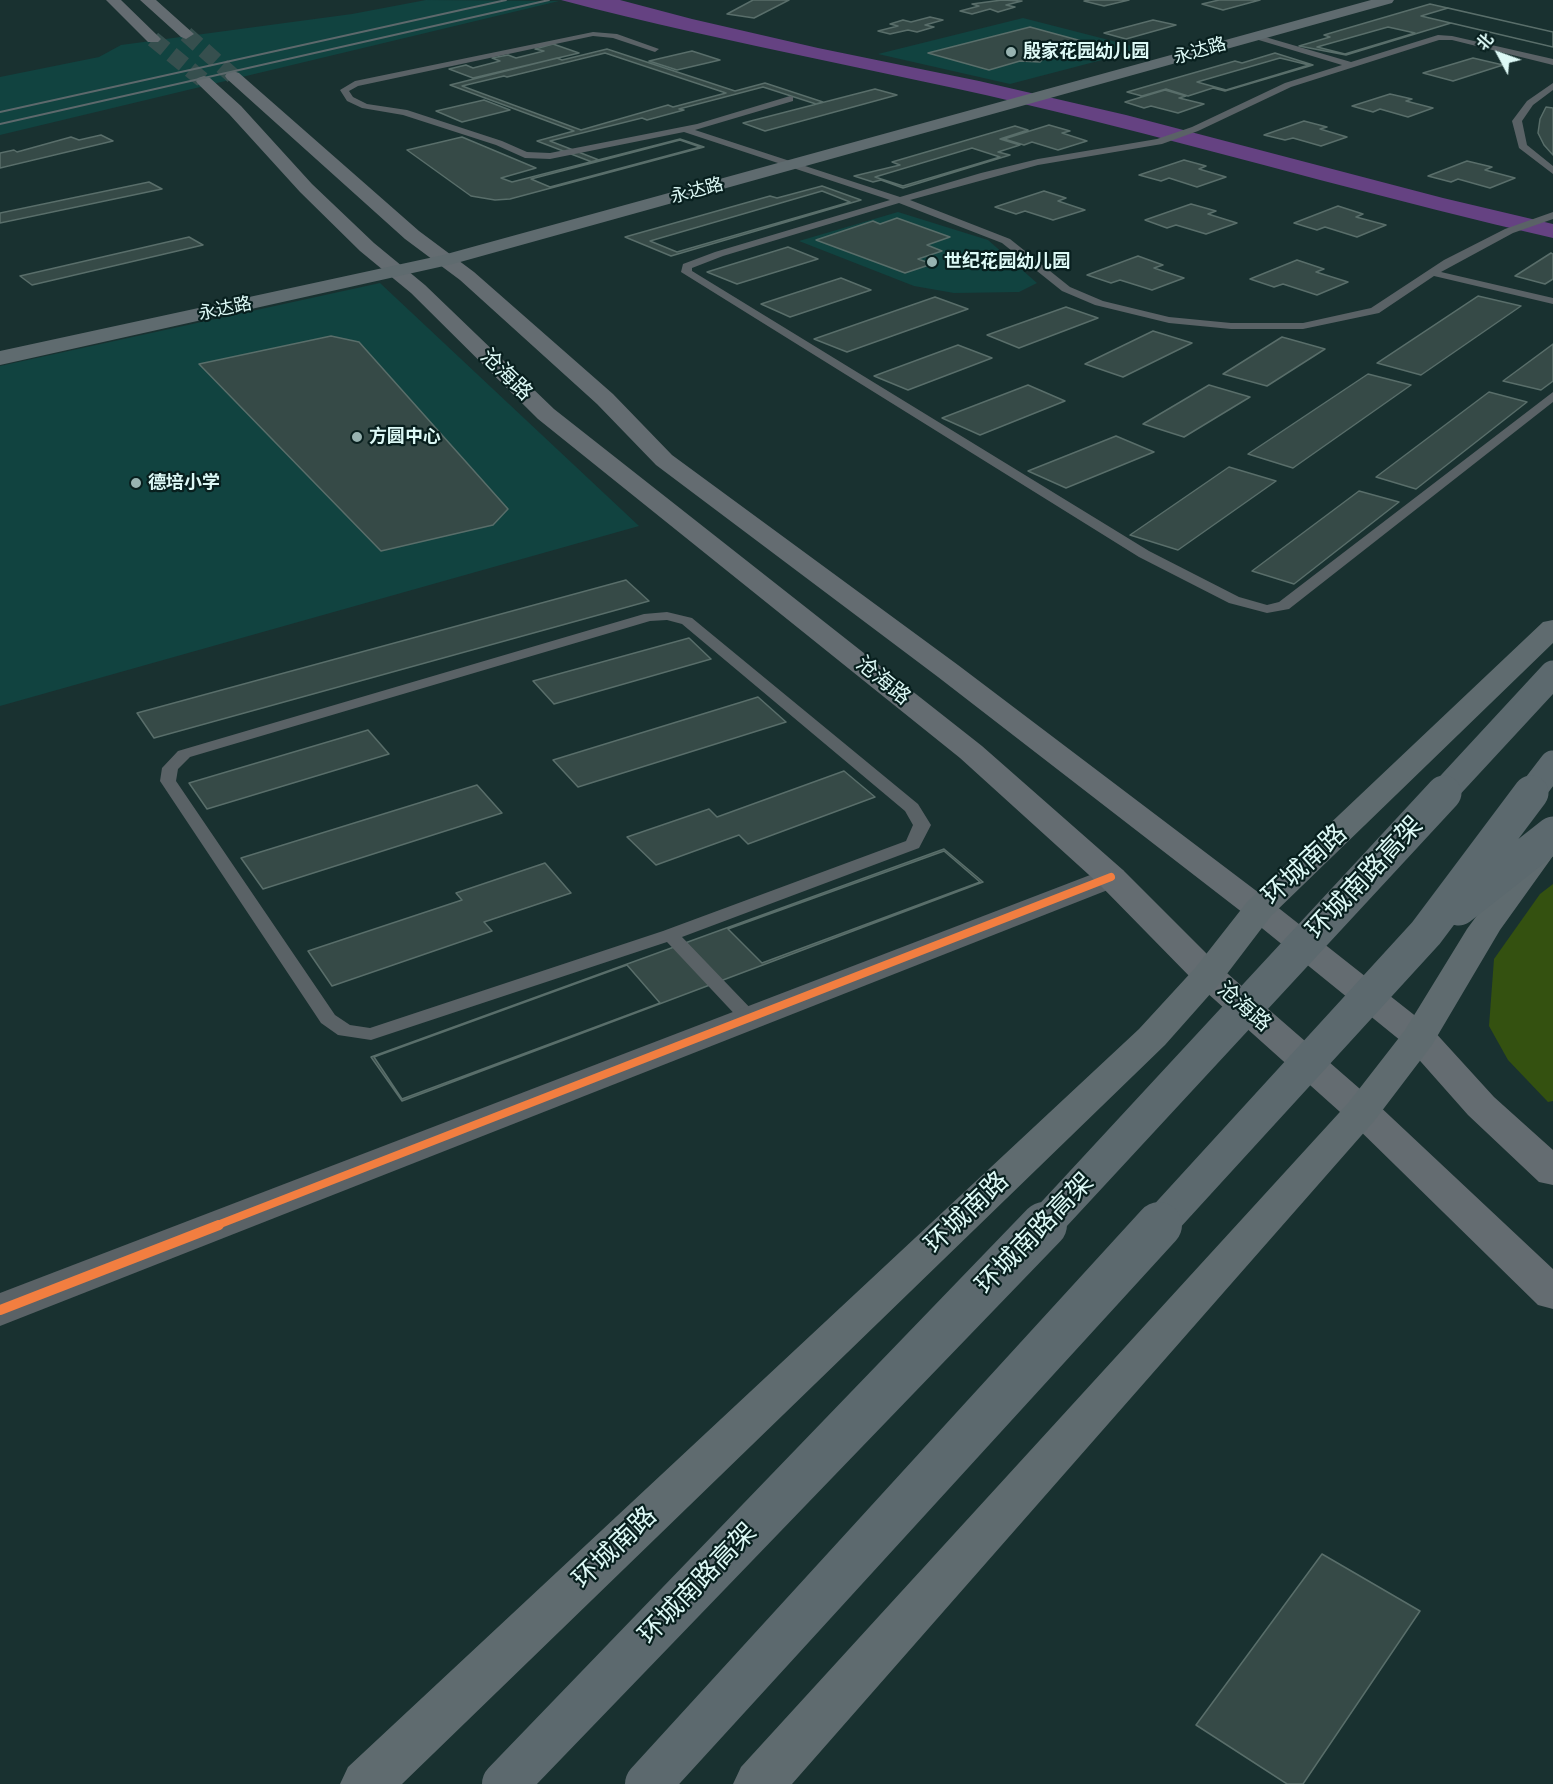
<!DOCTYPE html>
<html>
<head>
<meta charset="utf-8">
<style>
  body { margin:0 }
  #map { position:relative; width:1553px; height:1784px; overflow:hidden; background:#193130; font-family:"Zilla Slab","Noto Sans SC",serif }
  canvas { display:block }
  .north { position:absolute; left:1469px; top:24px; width:60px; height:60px; -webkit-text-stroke:4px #081f1e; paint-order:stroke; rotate:311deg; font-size:16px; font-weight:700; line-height:24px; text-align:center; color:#ddf9f6 }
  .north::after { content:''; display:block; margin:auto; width:21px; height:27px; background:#ddf9f6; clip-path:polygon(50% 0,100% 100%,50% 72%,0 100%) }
</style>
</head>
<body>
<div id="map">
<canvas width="1553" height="1784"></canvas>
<div class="north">北</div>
</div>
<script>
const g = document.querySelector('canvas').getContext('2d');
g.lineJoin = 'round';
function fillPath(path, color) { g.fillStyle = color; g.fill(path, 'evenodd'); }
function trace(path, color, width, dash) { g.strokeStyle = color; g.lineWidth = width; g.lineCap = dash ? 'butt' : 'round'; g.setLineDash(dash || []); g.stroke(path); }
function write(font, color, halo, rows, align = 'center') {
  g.font = font + ' "Zilla Slab","Noto Sans SC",serif'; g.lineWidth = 4.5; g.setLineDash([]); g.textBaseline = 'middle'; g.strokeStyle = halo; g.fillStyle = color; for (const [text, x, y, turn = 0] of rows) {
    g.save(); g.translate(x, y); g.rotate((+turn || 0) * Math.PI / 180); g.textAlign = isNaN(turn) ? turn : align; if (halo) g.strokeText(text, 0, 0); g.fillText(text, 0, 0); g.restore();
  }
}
fillPath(new Path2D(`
  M426 0 559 1 0 135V77L99 57 121 45 352 14Z
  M1023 18 1144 49 1010 84 878 54Z
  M898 212 988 240 1037 283 1019 292 954 293 914 286 799 241Z
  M380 283 639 526 0 706V366Z`), '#114340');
fillPath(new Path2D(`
  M1553 884V1101L1548 1102 1508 1060 1489 1026 1494 959 1540 894Z`), '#345110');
fillPath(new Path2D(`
  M561 0H620L692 19 818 48 979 81 1126 115 1443 198 1553 224V238C1396 202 1242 158 1086 119 912 75 734 46 561 0Z`), '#654282');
const building = new Path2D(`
  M753 0H789L754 18 727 14Z
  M1002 0 1022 1 1006 5 1015 7 998 12 990 9 972 14 960 11 979 6 972 4Z
  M1090 0H1129L1104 6 1084 1Z
  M1219 0H1260L1223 10 1202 4Z
  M1430 4 1553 32V47L1451 23 1346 55 1299 46 1330 37 1324 35Z
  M1448 8 1553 32V47L1421 16Z
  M930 17 943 20 925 25 934 27 917 32 908 30 890 34 878 31 898 26 890 24 903 20 911 22Z
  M1153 20 1176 25 1126 39 1104 33Z
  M1030 27 1100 46 1089 49 1073 46 1060 49 1073 54 1068 56 1056 57 1041 54 1039 55 1045 57 1040 62 1020 61 989 70 928 53Z
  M1388 27 1415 33 1345 54 1317 47Z
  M553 44 579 53 473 78 449 69 466 65 473 68 500 61 492 58 508 55 516 58 544 51 535 49Z
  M607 49 735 91 765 83 823 102 816 104 763 87 679 109 684 110 647 120 642 118 550 141 599 160 592 162 537 141 574 131 450 85 557 58 562 60ZM605 53 726 93 673 107 668 105 581 130 462 86 504 76 507 77Z
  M692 51 720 60 677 70 649 61Z
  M1275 53 1313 65 1225 91 1213 88 1188 96 1166 89 1142 96 1127 92 1235 61 1242 63Z
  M1280 58 1309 65 1226 90 1197 82Z
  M1473 58 1503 65 1453 81 1423 73Z
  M875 89 897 95 765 131 743 123Z
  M1165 90 1186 96 1179 98 1204 104 1178 113 1151 106 1144 108 1125 102Z
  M1390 94 1412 99 1406 101 1433 108 1408 117 1380 109 1373 112 1352 106Z
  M484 100 510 110 462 122 436 111Z
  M1546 107 1553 108V155L1544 145 1538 133 1540 119Z
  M1304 121 1327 127 1320 129 1347 137 1321 146 1293 138 1285 140 1264 135Z
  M1049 125 1070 131 1062 133 1087 141 1058 150 1032 142 1024 145 1004 139Z
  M1015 126 1028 130 1000 139 1020 145 998 152 1010 155 903 188 881 180 873 182 854 176 900 165 892 162Z
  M101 135 113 141 0 168V153L14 150 17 152 71 137 79 140Z
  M462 137 536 168 501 178 512 182 680 139 704 147 510 199 495 200 471 196 407 150Z
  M680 140 700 147 550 187 531 179Z
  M972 148 1000 157 903 186 875 177Z
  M1184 160 1206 166 1199 169 1226 177 1197 187 1169 178 1161 181 1139 175Z
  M1467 161 1492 167 1485 170 1515 178 1490 188 1458 179 1451 182 1428 176Z
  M149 182 162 189 0 223V213Z
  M822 186 861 200 671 256 625 237 770 196 777 198Z
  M822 191 850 202 677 252 650 241Z
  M1044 191 1066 198 1058 201 1085 210 1053 220 1025 211 1016 214 995 207Z
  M1191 204 1216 211 1208 214 1237 223 1206 234 1176 225 1167 228 1145 220Z
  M1338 206 1363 214 1356 217 1386 225 1357 237 1325 227 1317 230 1294 223Z
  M897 218 950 237 927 245 942 251 918 259 932 264 905 273 816 240 873 221 880 224Z
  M189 237 203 245 32 285 20 276Z
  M788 247 818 259 737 284 707 272Z
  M1551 253 1553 254V279L1545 284 1515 276Z
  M1138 256 1163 265 1154 268 1184 278 1152 290 1120 280 1111 283 1087 275Z
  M1297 260 1324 269 1316 272 1348 282 1317 295 1283 284 1274 287 1250 279Z
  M841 278 871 290 790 317 761 304Z
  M1478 296 1521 306 1421 375 1377 363Z
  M935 297 968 309 847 352 814 339Z
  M1066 307 1098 318 1019 348 987 335Z
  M1153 331 1192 343 1123 377 1085 364Z
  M331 336 359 342 508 509 493 525 381 551 199 364Z
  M1282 337 1325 349 1267 386 1223 374Z
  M1553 344V381L1541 390 1503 381Z
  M958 345 992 358 908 390 874 376Z
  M1368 374 1411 385 1293 468 1248 454Z
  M1028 385 1065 401 980 435 942 418Z
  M1209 385 1250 397 1184 437 1143 424Z
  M1489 392 1527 402 1416 489 1376 477Z
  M1116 436 1154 452 1066 488 1028 471Z
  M1229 467 1276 481 1178 550 1130 535Z
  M1359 491 1399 502 1294 584 1252 571Z
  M626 580 649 601 154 738 137 713Z
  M689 638 711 659 554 704 533 681Z
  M758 697 786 722 578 787 553 760Z
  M368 730 389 754 207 809 189 783Z
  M844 771 875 797 748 844 739 835 656 865 627 837 709 809 717 817Z
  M477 785 502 813 263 889 241 858Z
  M944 849 983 882 402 1101 371 1057Z
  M944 851 980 882 762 963 728 929Z
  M545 863 571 893 484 922 492 931 332 986 308 951 462 900 456 893Z
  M627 965 660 1003 402 1099 374 1057Z
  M1322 1554 1420 1611 1303 1784H1287L1196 1725Z`);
fillPath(building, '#364a47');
trace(building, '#596e6a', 1.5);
trace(new Path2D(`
  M186 34 233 76
  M153 39 204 81`), '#364f4e', 16, [16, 8]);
fillPath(new Path2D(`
  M593 32 617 34 659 49 655 52 613 38 593 36 358 86 349 91 353 97 367 104 407 110 502 141 527 152 550 153 697 124 790 96 793 97V101L695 130 900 197 981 173 1038 159 1157 139 1192 127 1285 83 1342 65 1252 38V34H1255L1351 62 1438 35 1452 36 1553 59V65L1452 40H1439L1291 87 1198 131 1162 144 1038 165 910 200 1010 239 1070 287 1103 301 1169 317 1231 323H1303L1371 308 1444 260 1505 229 1553 212V219L1513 233 1441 272 1553 298V304L1434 276 1379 313 1303 329H1231L1169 323 1095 305 1062 291 1002 243 899 203 723 256 692 268V271L1149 551 1239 597 1267 605 1279 602 1553 392V402L1289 609 1267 613 1229 603 1139 557 681 272 683 264 715 252 890 200 684 132 550 159 525 158 496 145 403 115 362 108 347 101 340 90 355 81Z
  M1553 83V90L1533 105 1522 121 1527 145 1553 166V174L1519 148 1512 121 1527 101Z
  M667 612 692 618 918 804 931 825 919 848 682 937 756 1014 759 1018 756 1022 749 1024 742 1022 667 942 371 1040 338 1035 321 1023 160 781 162 768 178 751 644 614ZM667 620 682 624 905 811 913 825 906 841 663 931 370 1028 350 1025 335 1015 176 781 178 769 190 757 650 621Z`), '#5a6266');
fillPath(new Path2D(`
  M1111 867 1123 870 1127 877 1123 884 0 1326V1293Z`), '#5a6266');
fillPath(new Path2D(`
  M106 0H121L158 36 161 39 158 42H148Z
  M140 0H156L194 34 186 39 181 37Z
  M233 71 239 73 419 231 474 272 613 394 672 455 958 665 1271 902 1432 1029 1494 1097 1553 1150V1185L1539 1182 1468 1115 1406 1045 1247 916 938 677 656 465 597 404 460 280 405 239 227 79 225 76 227 73Z
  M204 76 210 78 241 106 312 184 374 243 425 285 554 409 982 746 1123 870 1220 967 1375 1102 1553 1269V1309L1538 1305 1349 1120 1196 983 1099 884 960 758 538 419 411 293 360 251 300 192 229 114 198 84 196 81 198 78Z`), '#646c71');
fillPath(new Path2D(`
  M1371 0H1394L1392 3 453 264 0 365V351L443 255Z
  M1553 620V643L1271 916 1220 983 1165 1045 402 1784H340L348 1767 1139 1029 1196 967 1247 902 1543 622Z
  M1541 840 1552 843 1553 856 1500 930 1432 1045 1375 1120 792 1784H733L741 1767 1349 1102 1405 1030 1467 929 1530 843Z`), '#5f6b6f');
trace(new Path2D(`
  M0 112 506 0
  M0 124 549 0`), '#5d696c', 2);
trace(new Path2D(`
  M1442 794 1553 674
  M1530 794 1553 764`), '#5c696e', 27);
trace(new Path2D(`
  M1459 908 1553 834
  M1043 1226 1444 793
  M1158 1226 1426 933 1531 793`), '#5c696e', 35);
trace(new Path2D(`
  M505 1784 1044 1225
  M648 1784 1159 1225`), '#5c696e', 46);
trace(new Path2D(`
  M215 1226 1111 877`), '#f27e40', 8);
trace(new Path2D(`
  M0 1310 219 1225`), '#f27e40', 10);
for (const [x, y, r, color] of [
  [1011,52,6,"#98b3b1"],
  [932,262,6,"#98b3b1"],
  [357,437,6,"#98b3b1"],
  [136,483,6,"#98b3b1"]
]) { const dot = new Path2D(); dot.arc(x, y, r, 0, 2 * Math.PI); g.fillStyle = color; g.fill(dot); trace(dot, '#081f1e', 2); }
write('18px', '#ddf9f6', '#081f1e', [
  ["永达路",1200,51,-16],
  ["永达路",697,191,-15],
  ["永达路",225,309,-12]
]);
write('bold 18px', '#ddf9f6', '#081f1e', [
  ["殷家花园幼儿园",1023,52],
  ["世纪花园幼儿园",944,262],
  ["方圆中心",369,437],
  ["德培小学",148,483]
], 'left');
write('21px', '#ddf9f6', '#081f1e', [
  ["沧海路",506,375,44],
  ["沧海路",883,681,39],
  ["沧海路",1244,1007,41]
]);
write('26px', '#ddf9f6', '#081f1e', [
  ["环城南路",1305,865,-43],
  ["环城南路高架",1365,878,-47],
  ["环城南路",967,1213,-44],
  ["环城南路高架",1035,1234,-46],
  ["环城南路",615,1548,-44],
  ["环城南路高架",698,1584,-46]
]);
</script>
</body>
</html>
